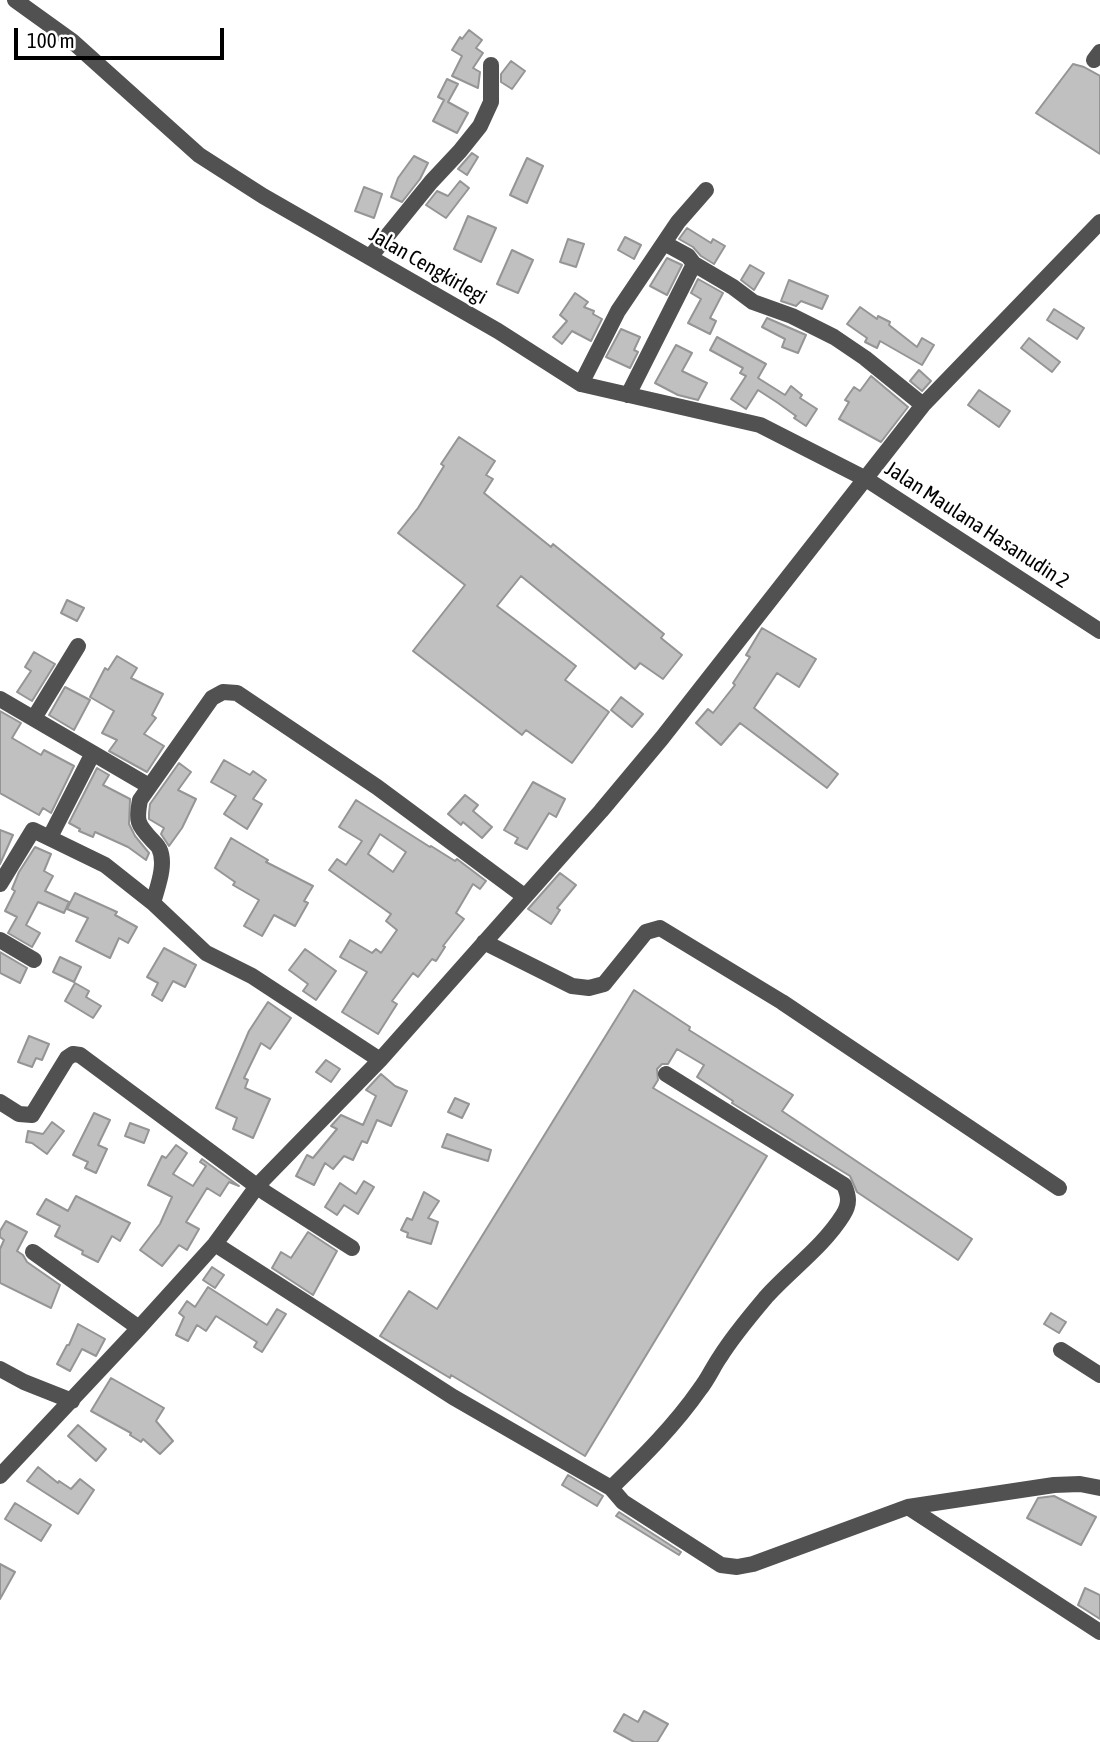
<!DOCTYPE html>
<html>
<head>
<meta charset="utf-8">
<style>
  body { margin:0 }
  #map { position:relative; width:1100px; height:1742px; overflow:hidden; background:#fff; font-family:"Asap Condensed",sans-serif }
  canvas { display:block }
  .scale { position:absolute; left:14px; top:28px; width:210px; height:32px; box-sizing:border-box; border:4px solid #000; border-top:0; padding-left:9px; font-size:21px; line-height:24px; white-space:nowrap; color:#000; -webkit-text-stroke:5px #fff; paint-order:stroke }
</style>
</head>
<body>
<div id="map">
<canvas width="1100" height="1742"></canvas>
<div class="scale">100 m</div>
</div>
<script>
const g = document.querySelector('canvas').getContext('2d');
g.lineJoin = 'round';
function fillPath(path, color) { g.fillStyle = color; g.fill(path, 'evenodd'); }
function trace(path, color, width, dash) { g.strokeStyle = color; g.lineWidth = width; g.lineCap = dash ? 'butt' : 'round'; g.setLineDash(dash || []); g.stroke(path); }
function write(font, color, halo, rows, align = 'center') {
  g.font = font + ' "Asap Condensed",sans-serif'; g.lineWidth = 5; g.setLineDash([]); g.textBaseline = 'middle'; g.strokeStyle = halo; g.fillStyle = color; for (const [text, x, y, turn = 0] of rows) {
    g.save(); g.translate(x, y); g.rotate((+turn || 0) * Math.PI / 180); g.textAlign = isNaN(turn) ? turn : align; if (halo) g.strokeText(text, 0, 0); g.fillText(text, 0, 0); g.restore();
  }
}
const building = new Path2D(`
  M469 30 482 40 476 48 483 53 473 68 480 72 478 88 452 76 462 56 452 50 460 37 462 39Z
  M511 61 525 71 512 89 501 82V74Z
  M1073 64 1084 67 1100 76V154L1036 113Z
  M447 79 458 84 448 102 468 113 457 133 433 121 444 100 438 97Z
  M472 153 478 157 467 175 458 169Z
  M414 156 428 163 420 179 402 202 391 197 398 178Z
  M527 158 543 166 527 203 510 195Z
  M460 181 469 188 446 218 426 205 437 191 448 196Z
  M364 187 382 194 374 218 355 211Z
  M468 216 496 228 481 262 454 249Z
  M687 228 711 243 713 239 725 246 714 264 701 256 693 247 679 239Z
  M625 237 641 245 634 259 618 250Z
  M568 239 584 244 576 267 560 262Z
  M512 250 533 260 518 293 497 284Z
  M667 258 682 265 667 295 650 286Z
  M750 265 764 273 754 290 741 280Z
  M698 279 723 293 710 318 716 321 710 334 688 323 701 299 691 293Z
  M789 280 828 296 822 309 801 301 796 306 781 301Z
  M575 293 588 302 584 307 594 311 593 314 602 319 591 341 572 331 562 344 553 337 567 321 560 315Z
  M860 307 877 319 878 316 890 322 889 325 917 347 922 338 934 345 922 365 880 341 877 348 865 342 867 338 847 324Z
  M1054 309 1084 328 1077 339 1047 320Z
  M767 318 806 335 798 353 782 347 785 339 762 327Z
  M621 329 640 337 634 350 638 352 630 368 606 357Z
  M717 337 766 364 758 378 785 395 791 386 802 395 800 398 817 409 806 426 794 418 796 416 778 403 758 390 746 409 731 399 746 376 740 373 743 368 710 350Z
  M1029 338 1060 362 1052 372 1021 348Z
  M676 345 692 353 682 371 707 383 698 400 678 395 655 383Z
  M919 370 931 381 922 391 910 381Z
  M871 376 908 407 881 442 839 419 849 402 845 400 854 387 860 391Z
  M979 390 1010 411 999 427 968 405Z
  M459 437 495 461 486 475 493 479 484 493 551 547 553 544 664 634 661 638 682 655 663 679 640 663 635 669 521 576 497 606 576 666 565 680 609 712 572 763 526 730 522 735 413 651 465 585 398 533 418 508 444 466 441 464Z
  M67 600 84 608 77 621 61 613Z
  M762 628 816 659 799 687 777 673 754 708 838 774 827 788 740 723 721 745 696 723 708 709 713 713 735 685 733 683 750 657 746 655Z
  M34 652 55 664 32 701 17 692 31 671 25 667Z
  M117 656 137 668 131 678 163 694 152 715 156 718 144 734 164 746 147 772 109 751 117 740 102 733 114 711 90 697 105 668 108 670Z
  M65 687 90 700 74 730 49 715Z
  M621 697 643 714 632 727 611 710Z
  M0 711 21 723 12 738 41 755 44 750 74 766 51 813 43 808 39 815 0 793Z
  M224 760 250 775 253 771 266 780 253 799 262 804 247 829 224 814 236 796 211 782Z
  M179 763 191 772 178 790 196 799 182 828 169 846 161 834 164 828 149 819V813L150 804Z
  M97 768 109 775 103 785 130 799 129 824 135 836 149 853 146 860 128 847 95 832 93 837 79 831 80 829 69 823Z
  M533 782 565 799 556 817 549 813 527 849 515 843 518 838 504 830Z
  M465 795 478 805 473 811 492 827 482 838 463 822 461 825 448 814Z
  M356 800 430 847 431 846 455 861 457 859 486 881 480 889 473 884 456 913 464 919 443 946 445 947 436 961 432 959 418 977 413 973 392 1001 397 1004 378 1034 342 1012 367 972 340 957 350 940 372 953 376 949 381 953 397 930 386 921 391 914 329 870 337 859 346 865 362 841 339 827ZM380 834 406 852 393 872 368 854Z
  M0 830 13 835 0 864Z
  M231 838 268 860 266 862 313 886 304 901 308 903 295 926 274 915 262 936 244 926 259 900 233 885 235 882 215 868Z
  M35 847 51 854 44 871 53 876 45 891 69 902 64 913 38 902 26 925 40 933 32 947 8 933 17 917 5 911 15 891 12 889 19 872Z
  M560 873 576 885 557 908 560 910 551 924 528 909Z
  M75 893 117 912 115 915 137 927 128 943 119 938 110 958 76 941 88 918 67 909Z
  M164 948 196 965 185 987 173 981 162 1001 152 995 158 983 147 977Z
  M305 949 336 971 316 1000 303 991 308 984 289 970Z
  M0 952 27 968 20 983 0 973Z
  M60 957 81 967 74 982 53 972Z
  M75 983 89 991 86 997 101 1006 93 1018 65 1001Z
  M634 990 690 1027 689 1030 793 1095 782 1111 972 1239 958 1260 857 1192 850 1176 732 1103 733 1101 697 1077 704 1065 677 1049 668 1064H662L657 1069 658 1080 653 1088 767 1156 585 1456 451 1375 450 1378 380 1336 409 1291 437 1309Z
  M268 1002 291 1018 270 1049 261 1043 244 1078 248 1080 245 1088 270 1099 253 1138 233 1129 237 1118 216 1108 249 1031Z
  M29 1036 49 1044 42 1060 36 1058 32 1067 18 1062Z
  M326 1060 340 1069 331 1082 316 1072Z
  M381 1074 395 1086 407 1091 391 1126 377 1120 367 1143 362 1141 353 1160 344 1156 333 1169 325 1163 314 1185 296 1176 307 1155 313 1158 337 1129 331 1126 341 1115 363 1125 376 1096 366 1090Z
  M455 1098 469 1104 462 1118 448 1112Z
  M94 1113 110 1120 98 1145 107 1149 96 1173 85 1168 88 1162 73 1155Z
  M52 1122 64 1131 47 1154 32 1143 26 1142 28 1131 43 1134Z
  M130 1123 149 1130 144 1143 125 1136Z
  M447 1134 491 1150 488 1161 442 1147Z
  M176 1145 187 1153 173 1174 193 1186 206 1166 200 1162 202 1159 239 1186 229 1182 220 1196 207 1188 186 1222 199 1229 187 1250 179 1245 162 1266 140 1250 160 1224 172 1197 148 1185 162 1156 166 1158Z
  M364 1181 374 1187 358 1214 344 1205 337 1215 325 1207 340 1183 356 1194Z
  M424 1192 439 1201 428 1218 438 1222 431 1244 407 1237 408 1233 401 1230 407 1218 412 1220Z
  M76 1196 130 1223 120 1241 112 1236 98 1262 82 1254 83 1251 55 1236 60 1226 37 1214 46 1199 68 1211Z
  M6 1221 27 1232 17 1251 23 1255 27 1262 60 1285 51 1308 0 1283V1249L4 1240 0 1237V1231Z
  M308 1232 337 1251 313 1295 272 1268 281 1252 291 1258Z
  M212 1267 224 1275 215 1288 203 1280Z
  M208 1287 267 1325 277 1309 286 1314 262 1352 254 1347 257 1342 216 1316 206 1331 197 1325 188 1341 176 1335 184 1317 179 1313 187 1301 195 1307Z
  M1051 1313 1066 1322 1059 1333 1044 1324Z
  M78 1324 105 1339 96 1356 82 1349 70 1371 57 1364 67 1345H69Z
  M111 1378 164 1408 156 1421 173 1441 160 1454 143 1439 141 1442 130 1435 131 1433 91 1411Z
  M78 1425 106 1449 96 1461 68 1436Z
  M38 1467 58 1483 59 1481 71 1489 80 1479 94 1490 78 1514 27 1481Z
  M568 1475 603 1496 597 1506 562 1485Z
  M1054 1496 1096 1517 1081 1545 1027 1518 1038 1498Z
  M15 1503 51 1525 41 1541 5 1519Z
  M619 1512 681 1552 679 1555 616 1516Z
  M0 1564 15 1572 0 1599Z
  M1085 1588 1100 1595V1619L1078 1605Z
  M644 1711 668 1724 657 1742H634L614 1731 624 1714 638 1722Z`);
fillPath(building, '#c0c0c0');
trace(building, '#959595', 2);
trace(new Path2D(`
  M15 0 72 41 199 155 263 196 498 331 581 384 760 425 866 479 1100 631
  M1094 60 1100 52
  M664 243 688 256 694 264 733 287 753 302 792 316 834 337 865 358 923 405
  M370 257 431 182 460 151 480 126 491 102V65
  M581 384 618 311 678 222 706 190
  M628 395 694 264
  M0 699 149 786
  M34 718 78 646
  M50 837 93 753
  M0 884 33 830 105 865 153 903 206 953 252 976 380 1060
  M153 903C157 888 167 864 159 848 159 847 153 841 152 840 137 824 136 821 140 800L212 698 223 692 237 693 377 787 524 896
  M0 940 34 960
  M484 942 572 986 589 988 604 984 646 932 660 928 782 1002 1059 1188
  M0 1102 19 1114 32 1115 67 1058 73 1054 80 1055 266 1193 352 1248
  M215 1244 453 1397 611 1488 623 1502 721 1565 737 1567 753 1564 908 1507 1054 1485 1080 1484 1100 1488
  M33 1252 139 1328
  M1061 1350 1100 1375
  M0 1369 24 1382 72 1401
  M0 1476 139 1328 215 1244 258 1185 380 1060 601 811 662 738 923 405 1100 222
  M611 1488C643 1457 675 1425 700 1389 708 1379 713 1367 720 1357 733 1336 750 1316 766 1297 790 1270 823 1247 843 1215 850 1204 849 1196 844 1185L666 1074
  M908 1507 1100 1632`), '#515151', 16);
write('21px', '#000', '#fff', [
  ["Jalan Cengkirlegi",428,266,30],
  ["Jalan Maulana Hasanudin 2",977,525,33]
]);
</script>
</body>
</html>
